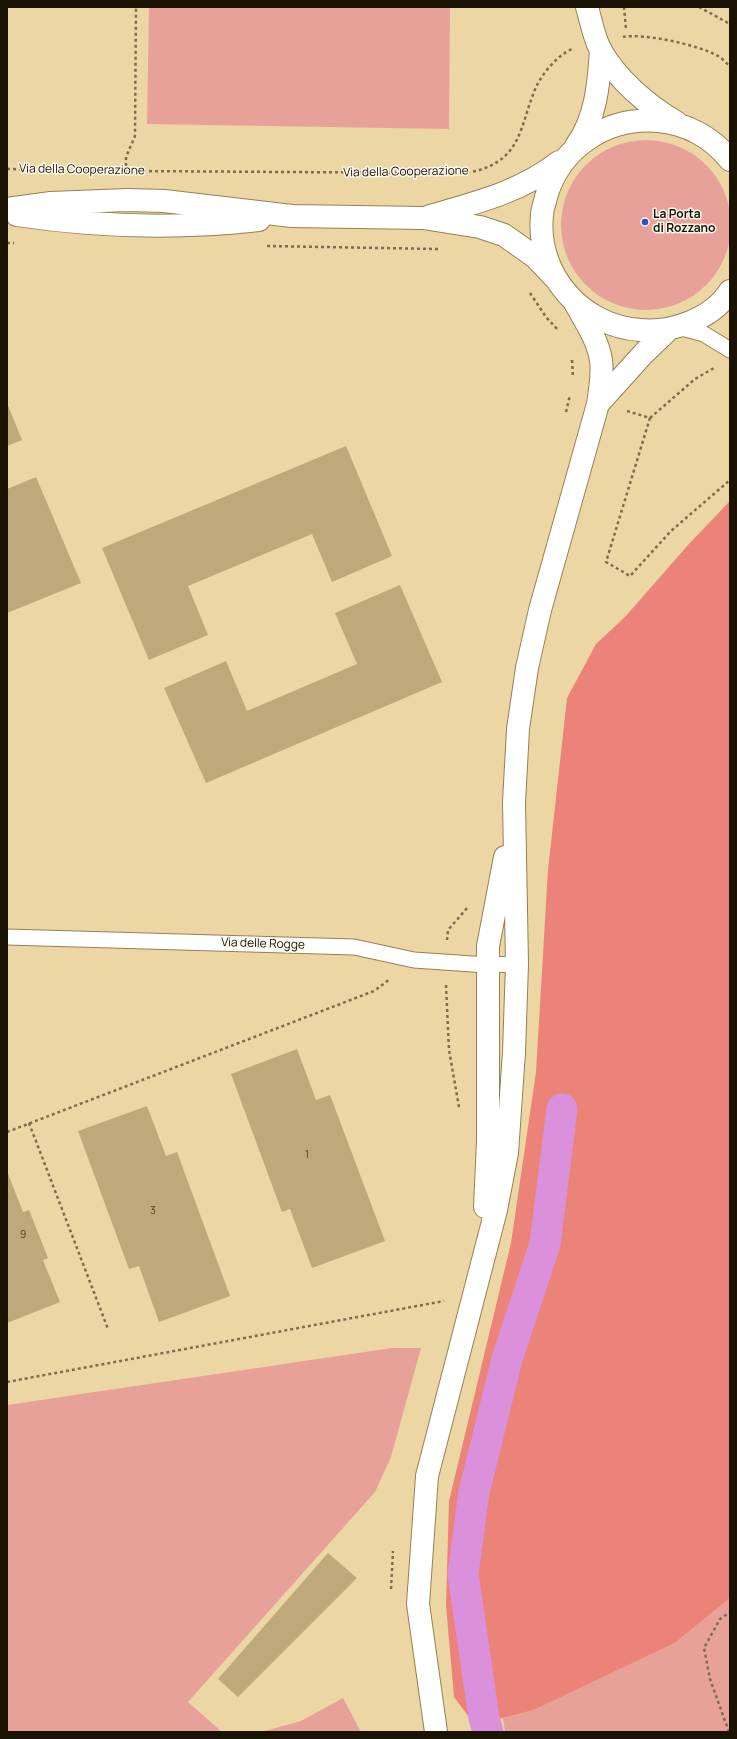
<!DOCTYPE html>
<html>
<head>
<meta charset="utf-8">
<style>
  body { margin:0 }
  #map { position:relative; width:737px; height:1739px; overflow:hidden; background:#ecd6a3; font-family:Manrope,sans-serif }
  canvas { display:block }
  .frame { position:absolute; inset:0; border:8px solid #1a1202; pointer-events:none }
</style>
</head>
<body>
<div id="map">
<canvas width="737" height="1739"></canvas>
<div class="frame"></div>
</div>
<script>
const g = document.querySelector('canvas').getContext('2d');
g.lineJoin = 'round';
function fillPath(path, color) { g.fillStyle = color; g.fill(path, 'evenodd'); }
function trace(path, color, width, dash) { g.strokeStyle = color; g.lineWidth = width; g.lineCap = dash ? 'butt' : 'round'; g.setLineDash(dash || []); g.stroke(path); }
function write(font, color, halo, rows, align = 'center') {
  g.font = font + ' Manrope,sans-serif'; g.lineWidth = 3; g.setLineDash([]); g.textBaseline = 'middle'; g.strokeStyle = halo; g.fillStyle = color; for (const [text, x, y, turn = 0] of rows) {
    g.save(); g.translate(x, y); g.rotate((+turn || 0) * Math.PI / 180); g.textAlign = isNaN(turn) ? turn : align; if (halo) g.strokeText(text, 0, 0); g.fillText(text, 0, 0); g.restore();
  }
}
fillPath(new Path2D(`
  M149 7H450L449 129 147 124Z
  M561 225a85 85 0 1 1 170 0a85 85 0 1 1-170 0Z
  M392 1348H421L391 1457 375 1492 188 1702 222 1732H7V1405Z
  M730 1598V1732H505L503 1718 534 1710 675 1643Z
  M343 1698 361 1732H261L301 1721Z`), '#e8a199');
fillPath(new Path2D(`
  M730 501V1598L675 1643 534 1710 475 1725 454 1697 446 1605 449 1501 511 1243 536 1072 548 870 567 698 596 644 625 617 688 545Z`), '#ec8379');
trace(new Path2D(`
  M488 1732 484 1718 463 1574 474 1492 507 1359 545 1244 562 1109`), '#da90db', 31);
fillPath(new Path2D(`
  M7 403 22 440 7 446Z
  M346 446 392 556 332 582 312 534 188 586 208 635 149 660 102 548Z
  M36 477 81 583 7 613V489Z
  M400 585 442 682 206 783 164 688 226 661 247 711 357 664 335 613Z
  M297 1049 316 1100 330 1095 385 1241 312 1268 290 1209 282 1212 231 1074Z
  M147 1106 166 1156 177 1152 230 1296 159 1322 139 1266 129 1269 78 1131Z
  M7 1171 23 1212 29 1210 48 1258 43 1260 60 1302 7 1323Z
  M328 1553 357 1578 238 1697 218 1679Z`), '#bfa978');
const service = new Path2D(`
  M678 327 704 334 730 350
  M7 937 354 947 414 960 487 965 517 964`);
const tertiary = new Path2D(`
  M587 7C591 21 594 38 601 51 618 80 647 105 676 122
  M576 146C596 119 599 83 601 50
  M730 160C713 138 686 123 658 121 607 117 560 147 546 197 545 203 542 209 542 215 536 274 581 326 640 330 672 333 712 319 730 291
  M7 209 51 203 127 200 164 201 292 216 423 218 480 227 504 235 535 257 555 278
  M17 215C97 227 179 229 259 220
  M430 216C475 203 521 192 559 162
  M598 404 644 353 669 329
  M485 1207 488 1141V946L505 857
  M436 1732 418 1604 427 1476 496 1210 507 1153 514 1052 517 964 514 802 518 729 527 668 540 610 598 404C600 390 603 374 601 360 598 340 585 321 575 303`);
trace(service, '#968152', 17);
trace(tertiary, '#968152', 24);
trace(new Path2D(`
  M624 7 626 29
  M699 7 730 24
  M623 37C644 33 699 45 718 56 722 58 726 63 730 66
  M7 169 126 171
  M131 171 442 173C453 173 466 173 476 171 521 159 520 127 534 92 540 76 556 56 572 49
  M126 172V157L135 136 136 7
  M7 243H14
  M267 246 438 249
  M530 293 546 317 558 330
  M572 360 573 377
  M627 411 650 418 695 379 714 368
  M566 412 570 395
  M650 418 606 562 630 576 671 531 730 480
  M447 940 448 930 468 907
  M446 985 449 1050 459 1107
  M29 1123 108 1329
  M7 1132 374 991 390 979
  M7 1382 444 1301
  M391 1589 393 1551
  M729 1732 710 1679 704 1648 720 1619 730 1612`), '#7c6d4d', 2.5, [3, 3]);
trace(service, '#fff', 15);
trace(tertiary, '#fff', 22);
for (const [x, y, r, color] of [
  [645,222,4,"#2e50c0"]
]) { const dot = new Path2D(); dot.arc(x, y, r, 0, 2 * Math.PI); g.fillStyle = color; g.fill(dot); trace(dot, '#fdf9ef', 1.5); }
write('10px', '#433820', null, [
  ["1",307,1155],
  ["3",153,1211],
  ["9",23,1235]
]);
write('12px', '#1a1202', '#fdf9ef', [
  ["Via della Cooperazione",82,170,1],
  ["Via della Cooperazione",406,172,-1],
  ["Via delle Rogge",263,944,2]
]);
write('bold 12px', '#1a1202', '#fdf9ef', [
  ["La Porta",653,215],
  ["di Rozzano",653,229]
], 'left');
</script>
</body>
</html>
